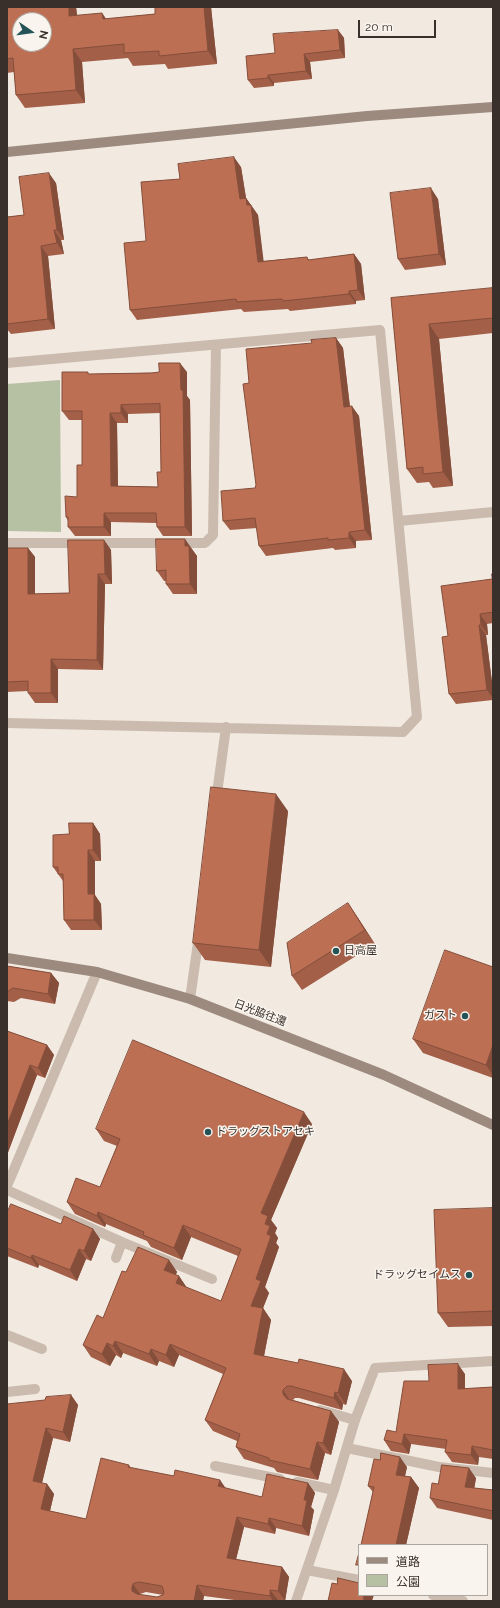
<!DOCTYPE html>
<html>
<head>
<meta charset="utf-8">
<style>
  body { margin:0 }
  #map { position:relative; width:500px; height:1608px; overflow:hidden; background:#f2eae1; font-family:Raleway,"Noto Sans JP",sans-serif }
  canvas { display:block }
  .frame { position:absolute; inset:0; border:8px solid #39302b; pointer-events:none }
  .legend { position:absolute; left:358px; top:1544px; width:130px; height:52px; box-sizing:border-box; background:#f9f4ee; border:1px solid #aca6a0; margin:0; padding:5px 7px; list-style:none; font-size:12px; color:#39302b }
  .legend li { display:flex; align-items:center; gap:8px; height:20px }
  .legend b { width:20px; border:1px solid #aca6a0 }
  .north { position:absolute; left:12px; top:12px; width:40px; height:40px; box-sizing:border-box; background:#f9f4ee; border:1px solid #aca6a0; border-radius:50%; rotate:103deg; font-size:11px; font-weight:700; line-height:16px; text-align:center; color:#39302b }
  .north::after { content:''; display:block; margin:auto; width:14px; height:18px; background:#245357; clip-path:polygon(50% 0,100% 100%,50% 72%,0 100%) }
  .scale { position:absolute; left:358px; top:20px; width:78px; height:18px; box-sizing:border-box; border:2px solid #39302b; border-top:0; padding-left:5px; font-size:12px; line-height:14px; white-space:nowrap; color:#39302b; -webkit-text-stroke:3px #f9f4ee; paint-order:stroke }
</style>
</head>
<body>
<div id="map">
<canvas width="500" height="1608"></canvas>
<div class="frame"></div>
<ul class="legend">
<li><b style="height:5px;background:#9d8a7f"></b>道路</li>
<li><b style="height:11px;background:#b6c0a2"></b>公園</li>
</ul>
<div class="north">N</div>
<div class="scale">20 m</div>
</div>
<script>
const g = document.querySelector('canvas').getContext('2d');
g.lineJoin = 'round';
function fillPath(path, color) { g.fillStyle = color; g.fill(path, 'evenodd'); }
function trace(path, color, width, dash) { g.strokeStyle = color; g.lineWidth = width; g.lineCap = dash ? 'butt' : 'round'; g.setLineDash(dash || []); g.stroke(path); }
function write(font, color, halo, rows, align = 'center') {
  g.font = font + ' Raleway,"Noto Sans JP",sans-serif'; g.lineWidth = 3; g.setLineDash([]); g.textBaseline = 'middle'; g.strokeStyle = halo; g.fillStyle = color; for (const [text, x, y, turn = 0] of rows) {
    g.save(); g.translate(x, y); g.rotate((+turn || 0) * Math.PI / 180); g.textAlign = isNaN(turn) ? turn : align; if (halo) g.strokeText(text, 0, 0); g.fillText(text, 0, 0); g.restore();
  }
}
fillPath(new Path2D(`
  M60 380 61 532 7 531V384Z`), '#b6c0a2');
trace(new Path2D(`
  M7 1190 122 1242 212 1279
  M116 1258 122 1242
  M7 1335 42 1349
  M7 1392 35 1389
  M320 1410 355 1420
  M347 1448 439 1467 493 1473
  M215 1466 280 1479
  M297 1482 334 1490
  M307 1570 359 1580
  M433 1595 463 1601`), '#cabbae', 10);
trace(new Path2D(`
  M7 363 380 330 417 717 403 732 7 723
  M399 521 493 512
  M7 543H205L213 535 216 346
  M216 801 226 727
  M190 999 199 936
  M7 1186 97 972
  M296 1601 334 1490 355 1420 375 1368 493 1361`), '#cabbae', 10);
trace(new Path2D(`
  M7 152 367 116 493 107
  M7 958 97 972 190 999 384 1075 493 1125`), '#9d8a7f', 10);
fillPath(new Path2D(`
  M7 7H76L77 16 102 13 106 19 155 14V7H211L217 64 168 69 165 64 133 66 128 58 82 62 85 103 25 108 16 95 14 72 7 73Z
  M338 30 344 38 345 58 310 62 312 79 274 83V86L254 88 248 80 275 53Z
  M241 167 246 198 258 215 263 261 307 257 309 260 354 254 361 264 365 300 356 301V304L290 311 288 309 244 312 241 309 137 320 130 310 146 241 180 179Z
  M56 183 64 240H61L64 254 48 256 55 329 11 334 7 329V217L24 215Z
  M438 199 446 265 405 270 398 259Z
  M493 288V333L439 339 453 486 433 488 429 482 417 483 407 469 391 298Z
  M336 338 343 348 350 406 359 416 372 540 356 541V548L335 550 333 548 266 556 259 546 257 528 230 530 223 521 255 488 256 485 249 383 312 343Z
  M187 372V396L190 400 192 536H163L157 527V523L111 522V536H75L68 527V521L66 517 77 497 82 465V420H69L62 411 89 374ZM160 413 161 472 158 487 118 486 117 423H128V414Z
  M104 540 111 550 112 584H105L103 670 58 669V703H35L28 693V691L7 692V548H28L35 557V594L69 593Z
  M189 546 197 556V594H173L166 584V581H164L157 571Z
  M493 574V623L487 624 488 635H486L493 690V700L456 704 449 694 448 636 492 579Z
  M288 811 271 967 205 960 193 943Z
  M93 823 100 834 101 861H95V895L101 904 102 930H71L64 920 63 881 53 867 69 834Z
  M348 903 358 918 375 944 302 990 292 976Z
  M7 966 51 973 59 983 55 1004 21 998 14 1002 7 1001Z
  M493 967V1078L423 1053 413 1039Z
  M7 1031 47 1045 54 1055 45 1078 37 1075 7 1155Z
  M312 1124 271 1220 277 1228 275 1233 278 1238 276 1243 279 1247 265 1287 269 1293 263 1308 271 1320 264 1356 352 1381 346 1405 343 1404 342 1410 299 1398H295L293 1400 331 1411 339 1422 331 1455 325 1453 318 1480 277 1472 274 1468 244 1459 236 1447 237 1441 213 1431 205 1420 223 1374 179 1355 174 1367 159 1361 157 1366 123 1353 121 1358 116 1355 110 1366 91 1357 83 1345 103 1318 126 1272 169 1260 177 1272 175 1275 179 1276 187 1288 221 1301 238 1256 191 1237 182 1260 151 1247 147 1241 106 1224 105 1227 75 1214 67 1202 100 1187 117 1146 104 1141 96 1129Z
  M493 1208V1326L448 1327 438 1313Z
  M7 1213 61 1224 93 1229 100 1239 91 1261 86 1259 77 1281 39 1265 38 1268 7 1256Z
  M465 1374V1389L493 1387V1459L479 1457 478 1465 452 1462 445 1452 446 1449 411 1444 409 1454 391 1451 384 1440 396 1432 429 1381Z
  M71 1395 78 1405 70 1442 53 1438 42 1483 47 1484 54 1494 50 1511 86 1519 129 1465 131 1468 174 1476 220 1480 225 1488 262 1497 308 1483 315 1493 311 1507 314 1510 309 1536 276 1528 275 1534 244 1527 236 1559 282 1567 289 1577 285 1601 278 1600 277 1601H242L204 1596 203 1601H7L45 1400ZM146 1592 163 1595 157 1597 140 1595V1594Z
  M407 1467 405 1476 411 1477 419 1488 406 1545H361L373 1492 368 1486Z
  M476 1478 474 1488 493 1490V1520L437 1508 430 1498 438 1484Z`), '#a35f48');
fillPath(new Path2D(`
  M69 7H76L79 29 69 16Z
  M204 7H211L217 64 208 51Z
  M102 13 111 26 103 19Z
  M338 30 344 38 345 58 340 50Z
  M73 49 82 62 85 103 76 90Z
  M304 54 310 62 312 79 306 71Z
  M268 75 274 83V86L268 78Z
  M234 157 241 167 246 198 258 215 265 272 258 262 240 199Z
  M49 173 56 183 64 240 57 230Z
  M431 188 438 199 446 265 439 254Z
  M54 230 61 240 64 254 57 243Z
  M41 246 48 256 55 329 48 319Z
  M354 254 361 264 365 300 358 290Z
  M349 291 356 301V304L349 294Z
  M429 324 439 339 453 486 443 472Z
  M336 338 343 348 351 417 344 407Z
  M180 363 187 372V396L190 400 192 536 185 527Z
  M121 405 128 414V423L121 413Z
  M352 406 359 416 372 540 365 530Z
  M110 413 117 423 118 496 111 486Z
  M104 513 111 522V536L104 527Z
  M349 532 356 541V548L349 538Z
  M185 539 197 556V594L190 584 185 546Z
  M104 540 111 550 112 584 105 574Z
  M28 548 35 557V604L28 594Z
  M98 574 105 584 103 670 97 660Z
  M480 614 487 624 488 635 481 625Z
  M479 625 486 635 493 690V698L487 690Z
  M51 659 58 669V703L51 693Z
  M276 794 288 811 271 967 259 950Z
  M93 823 100 834 101 861 93 850Z
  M88 850 95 861V895L101 904 102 930 94 920 88 894Z
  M348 903 358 918 375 944 365 930Z
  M51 973 59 983 55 1004 48 994Z
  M47 1045 54 1055 45 1078 38 1068Z
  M493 1045V1075L486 1065Z
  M30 1065 37 1075 7 1155V1125Z
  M304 1112 312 1124 271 1220 277 1228 275 1233 278 1238 276 1243 279 1247 265 1287 269 1293 259 1318 251 1306 256 1279 267 1234 265 1224 261 1213Z
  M98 1212 106 1224 105 1227 97 1216Z
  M183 1225 191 1237 182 1260 174 1248Z
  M93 1229 100 1239 91 1261 84 1251Z
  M79 1249 86 1259 77 1281 70 1270Z
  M32 1255 39 1265 38 1268 31 1258Z
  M169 1260 177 1272 173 1282 164 1270Z
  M179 1276 187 1288 176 1283Z
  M263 1308 271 1320 262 1366 254 1354Z
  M115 1341 123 1353 121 1358 113 1346Z
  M107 1343 116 1355 110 1366 102 1354Z
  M170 1344 179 1355 174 1367 166 1355Z
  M151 1349 159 1361 157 1366 149 1354Z
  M458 1364 465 1374V1399L458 1389Z
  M344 1369 352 1381 346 1405 338 1393Z
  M283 1390 291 1402 283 1394Z
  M335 1392 343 1404 342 1410 334 1398Z
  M71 1395 78 1405 70 1442 63 1432Z
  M331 1411 339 1422 331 1455 323 1443Z
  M46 1428 53 1438 40 1491 33 1481Z
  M404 1434 411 1444 409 1454 402 1444Z
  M317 1442 325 1453 318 1480 310 1469Z
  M472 1446 479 1457 478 1465 471 1455Z
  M400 1457 407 1467 403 1485 396 1475Z
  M469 1468 476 1478 473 1497 465 1487Z
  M411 1477 419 1488 406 1545H396Z
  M220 1480 227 1490 218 1486Z
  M308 1483 315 1493 311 1507 314 1510 309 1536 302 1526 304 1500Z
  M47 1484 54 1494 48 1519 41 1509Z
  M237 1517 244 1527 234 1568 227 1558Z
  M269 1518 276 1528 275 1534 268 1524Z
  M282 1567 289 1577 285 1601 278 1591Z
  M133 1584 140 1594 139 1597 132 1591V1587Z
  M197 1585 204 1596 203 1601H194Z
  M270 1590 278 1600 277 1601H273L270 1596Z
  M364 1595H374L372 1601H363Z`), '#844e3b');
const building = new Path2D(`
  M7 7H69V16L102 13 103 19 155 14V7H204L208 51 159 56V51L124 53V44L73 49 76 90 16 95 13 58 7 59ZM20 20H44V44H20Z
  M338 30 340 50 304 54 306 71 268 75V78L248 80 246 56 275 53 273 34Z
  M234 157 240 199 246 198 247 205H251L258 262 307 257 308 260 354 254 358 290 349 291V294L283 301 282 299 237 302 236 299 130 310 124 243 146 241 141 182 180 179 178 164Z
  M49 173 57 230H54L57 243 41 246 48 319 7 324V217L24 215 19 177Z
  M431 188 439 254 398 259 390 193Z
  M493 288V318L429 324 443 472 423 474V467L407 469 391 298Z
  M336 338 344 407 352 406 365 530 349 532V538L328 540V538L259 546 255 518 223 521 221 491 255 488 256 485 243 384 249 383 246 349 312 343 311 340Z
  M159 363H180L181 390H183L185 527H157L156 513H104V527H68V517H66L65 496 77 497V465H82V411H62V372H88V374L152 373 159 372ZM160 404 161 472H157L158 487 111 486 110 413H121V405Z
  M156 539H185V546H189L190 584H166V570L157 571Z
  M68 540H104L105 574H98L97 660 51 659V693H28V681L7 682V548H28V594L69 593Z
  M492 574H493V612L480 614 481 625H479L487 690 449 694 442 637 448 636 441 586 492 579Z
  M211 787 276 794 259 950 193 943Z
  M69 823H93V850H88V894H94V920H64L63 874H58V867H53V835L69 834Z
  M348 903 365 930 292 976 287 943Z
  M445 950 493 967V1045L486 1065 413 1039Z
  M7 966 51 973 48 994 13 988 7 992Z
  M7 1031 47 1045 38 1068 30 1065 7 1125Z
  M133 1040 304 1112 261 1213 268 1216 265 1224 270 1226 267 1234 271 1236 256 1279 261 1281 251 1306 263 1308 254 1354 298 1363 299 1359 344 1369 338 1393 335 1392 334 1398 291 1386H287L283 1390V1394L287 1399 331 1411 323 1443 317 1442 310 1469 269 1460V1458L236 1447 240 1434 205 1420 226 1368 170 1344 166 1355 151 1349 149 1354 115 1341 113 1346 107 1343 102 1354 83 1345 97 1315 103 1318 122 1271 126 1272 138 1247 169 1260 164 1270 179 1276 176 1283 221 1301 241 1249 183 1225 174 1248 143 1235 144 1232 98 1212 97 1216 67 1202 76 1178 100 1187 120 1139 96 1129Z
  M11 1204 61 1224 64 1216 93 1229 84 1251 79 1249 70 1270 32 1255 31 1258 7 1248V1213Z
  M493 1208V1311L438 1313 434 1210Z
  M458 1364V1389L493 1387V1450L472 1446 471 1455 445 1452 447 1440 404 1434 402 1444 384 1440 387 1430 396 1432 404 1381H429L428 1365Z
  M71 1395 63 1432 46 1428 33 1481 47 1484 41 1509 86 1519 101 1458 129 1465 128 1467 174 1476 175 1470 220 1480 218 1486 262 1497 267 1474 308 1483 304 1500H307L302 1526 269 1518 268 1524 237 1517 227 1558 282 1567 278 1591 270 1590V1596L197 1585 194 1601H7V1404L45 1400 46 1397ZM139 1582 162 1586 164 1592 163 1595 157 1597 137 1594 132 1591V1587L133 1584Z
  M381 1453 400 1457 396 1475 411 1477 396 1545H361L374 1487 368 1486 374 1459 380 1460Z
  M442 1465 469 1468 465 1487 493 1490V1511L430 1498 432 1483 438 1484Z
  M359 1553V1565H356Z
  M338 1578 359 1583V1595H364L363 1601H328L332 1583 337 1584Z`);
fillPath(building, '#bd6f54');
trace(building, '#844e3b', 1);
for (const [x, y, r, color] of [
  [336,951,4,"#245357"],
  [465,1016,4,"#245357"],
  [208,1132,4,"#245357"],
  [469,1275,4,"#245357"]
]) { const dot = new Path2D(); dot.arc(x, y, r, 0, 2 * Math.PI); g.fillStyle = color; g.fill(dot); trace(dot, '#f9f4ee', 1.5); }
write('11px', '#39302b', '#f9f4ee', [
  ["日高屋",344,951],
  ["ガスト",457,1016,"right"],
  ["ドラッグストアセキ",216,1132],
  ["ドラッグセイムス",461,1275,"right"]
], 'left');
write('11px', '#39302b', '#f9f4ee', [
  ["日光脇往還",260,1013,21]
]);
</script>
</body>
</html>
